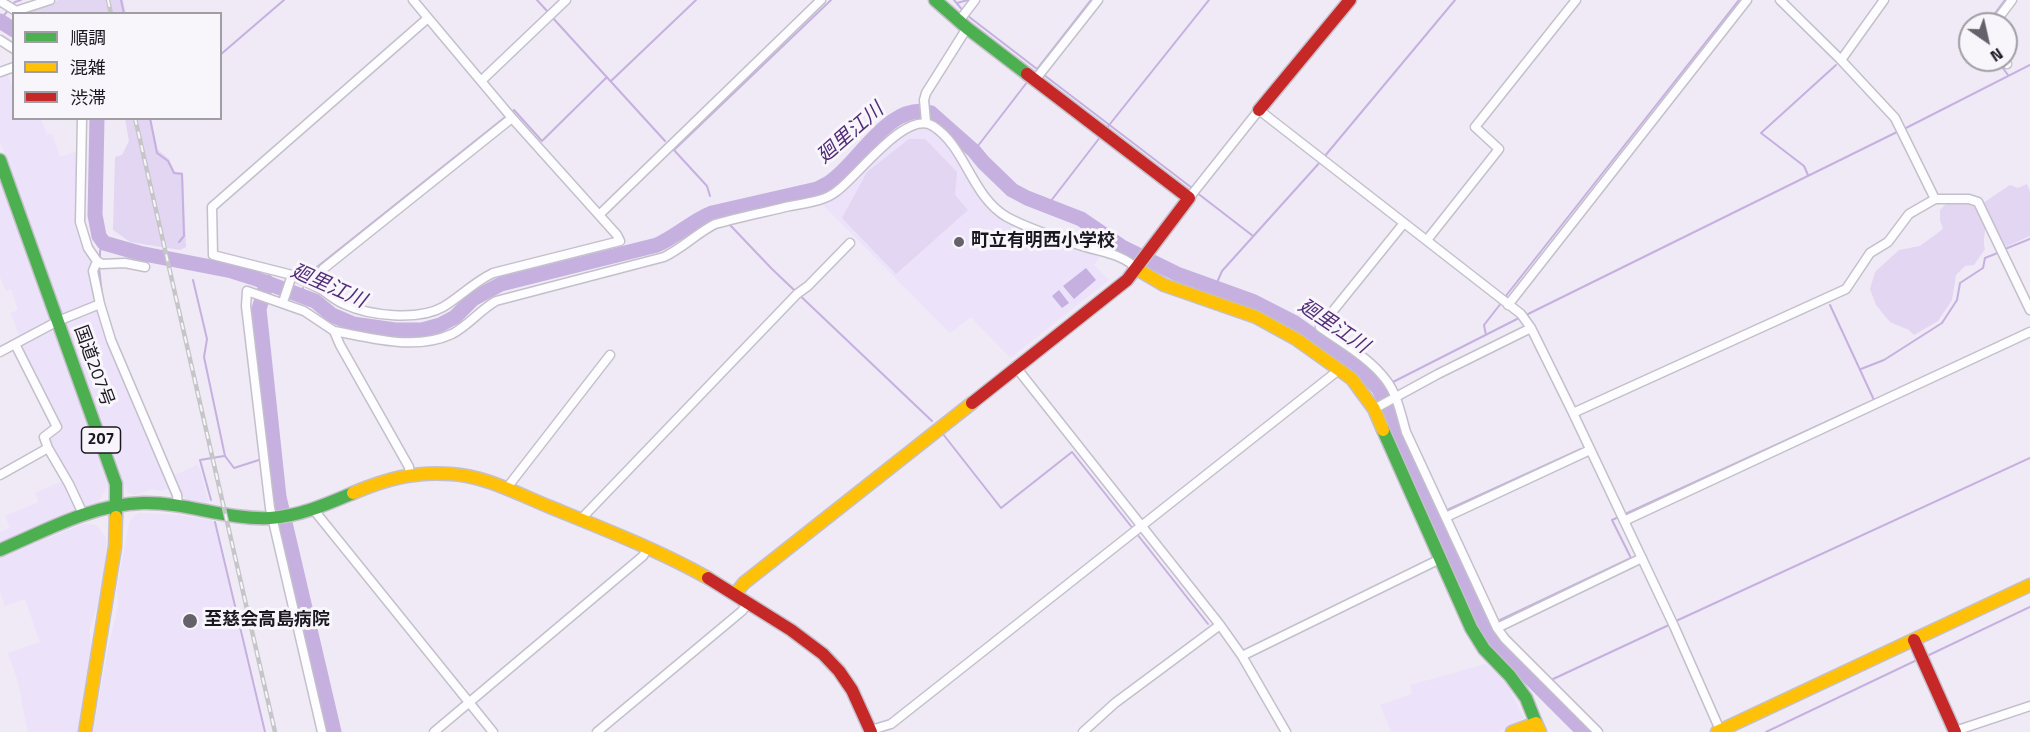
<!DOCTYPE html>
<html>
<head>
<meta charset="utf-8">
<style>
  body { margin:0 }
  #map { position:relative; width:2030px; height:732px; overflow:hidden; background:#efeaf6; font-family:"Titillium Web","Noto Sans JP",sans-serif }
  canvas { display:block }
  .legend { position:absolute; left:12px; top:12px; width:210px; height:108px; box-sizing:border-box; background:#f8f6fb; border:2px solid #a09da4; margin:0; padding:8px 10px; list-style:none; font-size:18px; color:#1c1822 }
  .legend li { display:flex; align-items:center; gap:12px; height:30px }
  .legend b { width:30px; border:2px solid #a09da4 }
  .north { position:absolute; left:1958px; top:12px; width:60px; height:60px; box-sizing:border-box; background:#f8f6fb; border:2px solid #a09da4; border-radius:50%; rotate:146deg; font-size:16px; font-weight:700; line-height:24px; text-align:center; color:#1c1822 }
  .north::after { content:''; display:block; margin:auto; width:21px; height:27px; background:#66626c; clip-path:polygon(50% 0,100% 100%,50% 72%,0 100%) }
</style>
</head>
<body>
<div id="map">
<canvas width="2030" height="732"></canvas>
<ul class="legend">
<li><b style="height:8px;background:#4caf50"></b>順調</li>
<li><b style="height:8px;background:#ffc107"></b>混雑</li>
<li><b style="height:8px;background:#c62828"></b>渋滞</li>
</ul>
<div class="north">N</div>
</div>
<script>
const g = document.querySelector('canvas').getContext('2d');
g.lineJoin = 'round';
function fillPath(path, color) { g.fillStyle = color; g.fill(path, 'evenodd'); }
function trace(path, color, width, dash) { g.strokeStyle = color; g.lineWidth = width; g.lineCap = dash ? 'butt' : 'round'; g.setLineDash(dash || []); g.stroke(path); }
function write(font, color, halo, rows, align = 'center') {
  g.font = font + ' "Titillium Web","Noto Sans JP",sans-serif'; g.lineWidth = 6; g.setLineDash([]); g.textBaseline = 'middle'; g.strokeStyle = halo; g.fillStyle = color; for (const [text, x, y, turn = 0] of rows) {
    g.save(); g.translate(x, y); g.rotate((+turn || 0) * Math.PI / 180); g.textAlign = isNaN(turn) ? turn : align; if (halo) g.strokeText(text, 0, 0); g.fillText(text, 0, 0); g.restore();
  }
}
fillPath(new Path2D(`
  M7 72 13 90 14 118 41 119 47 135 52 134 60 157 80 150 78 222 96 269 102 303 113 339 173 476 197 465 201 471 208 502H196L181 496 171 487 161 491 153 489 135 495 127 492 0 142V74Z
  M915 127 931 129 945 140 976 190 1004 218 1026 230 1101 255 1094 265 1109 280 1010 358 971 317 950 333 822 204 839 195 872 159 902 134Z
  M0 175 75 381 108 486 98 503 0 544V532L10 528 5 516 39 502 35 493 67 479 47 438 59 428 17 345 22 342 10 313 18 310 11 289 6 291 0 277Z
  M139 513 179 515 214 521 264 732H93L108 648 118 607 117 588 129 523 133 517Z
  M84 524 97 525 106 538 107 557 101 594 89 631 92 647 78 732H28L18 682 8 653 40 642 25 599 5 606 0 591V557Z
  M1486 664 1506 683 1524 718 1498 732H1391L1380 705 1412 694 1410 685Z`), '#ece2fa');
fillPath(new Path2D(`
  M59 0H123L126 13 27 14 24 11Z
  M125 119H151L158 150 169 159 175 172H183L186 247 180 250 130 242 113 230 115 157 122 155 129 141Z
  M909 139H925L957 172 955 195 968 210 896 274 842 218 867 172Z
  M2027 184 2030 192V236L2003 248 1983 203 2010 185 2018 188Z
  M1948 202C1967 203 1981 203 1985 225 1986 233 1982 239 1985 249L1974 265 1965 266 1956 275 1952 300 1938 321 1914 335 1909 330 1890 322 1876 305 1870 289 1875 272 1899 250 1920 246 1943 229 1940 220V210Z`), '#e2d6f3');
fillPath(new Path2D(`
  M1086 268 1096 280 1074 299 1063 286Z
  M1059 290 1069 303 1062 308 1052 296Z`), '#c5b0e0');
trace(new Path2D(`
  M121 0 124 14
  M537 0 548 12
  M954 0 964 12
  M957 3 968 0
  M968 16 1037 69 1091 0
  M552 17 665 141
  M0 20 15 2 21 0
  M1987 24 2005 0
  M220 55 284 0
  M1993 60 2002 67 2008 75
  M1044 75 1192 188
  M611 81 696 0
  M150 118 157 153 168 161 174 173 182 174 184 236 179 242
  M1106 129 1209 0
  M1904 129 2030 65
  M673 149 707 186 710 196
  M674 150 831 0
  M974 151 1028 81
  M1324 157 1455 0
  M1808 175 1804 166 1761 133 1836 65
  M1196 192 1253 236
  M1047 206 1101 136
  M711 208 712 213
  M725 209 730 225 772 269 932 421
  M2005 249 2030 239
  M100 258V251L104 243
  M99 267 102 294
  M311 276 317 267 514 110 542 141 607 77
  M193 280 207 339 204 357 225 456 234 468 262 459
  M1215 287 1222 271 1321 161
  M302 295 303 288
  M1505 297 1739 0
  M103 300 107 314
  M1524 316 1899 131
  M1486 335 1484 325 1502 302
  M1861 369 1884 360 1942 323 1957 300 1960 283 1983 268 1985 258 2000 252
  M1391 383 1519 318
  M1379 389 1385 386
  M943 434 1001 508 1072 452 1134 530
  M268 458 275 457
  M211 500 200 460 224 456
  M1434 516 1581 449
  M215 522 265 732
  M1137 534 1208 624
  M1500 620 1631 558 1612 520 1874 400 1830 305
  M1676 621 2030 458
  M1485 628 1489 626
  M1927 656 2030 607
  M1551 680 1671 624
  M1538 686 1546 682
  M1766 732 1919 659`), '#c5b0e0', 2);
trace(new Path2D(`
  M0 21 14 30
  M97 118 95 215 99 236 104 243 139 253 232 271 254 278 315 301 332 315 353 324 395 330H422L440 325 455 317 473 299 501 284 657 245C677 236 692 221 712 213L817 189C821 187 826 185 830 182 859 163 890 100 931 113L974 151 983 162 1012 190 1027 198 1081 219 1122 247 1177 274 1252 301 1295 323 1360 369 1379 389 1485 628 1500 648 1584 732
  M267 282 259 309 279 497 334 732`), '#c5b0e0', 15);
const street = new Path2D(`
  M1780 0 1841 60 1895 118 1935 199
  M0 1 16 11 50 0
  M428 18 212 207 213 255 292 275 321 289 323 269 512 118
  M959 21 975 0
  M1994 24 2012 0
  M0 40 14 49
  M1841 60 1884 0
  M2003 60 2007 64
  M0 72 14 67
  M1035 80 1098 0
  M481 81 566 0
  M82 118 80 222 88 248 97 261 93 271 100 304 111 340 177 495 178 506
  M926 122 924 100 926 93 967 28
  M1189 198 1259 110 1521 314 1531 328 1573 413 1674 626 1720 730
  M599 215 821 0
  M1404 223 1320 327C1342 343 1370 358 1386 380 1397 394 1401 415 1406 432L1497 628 1505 639 1598 732
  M1427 240 1499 149 1475 127 1576 0
  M97 261 102 264 125 263 145 267
  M321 289C328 294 336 301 344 304 370 316 418 321 443 307 460 297 474 282 493 273L620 241 617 235 512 118 413 0
  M283 302 292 275
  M1508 305 1747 0
  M334 331C372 338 415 351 452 334 468 326 480 310 496 301L664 257C683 248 697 233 715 224 740 217 765 212 790 206 806 203 825 201 837 191 858 176 906 109 933 126 966 147 971 196 1007 217 1029 229 1055 237 1079 245 1099 252 1122 253 1137 269
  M15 344 57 427 44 437 48 448
  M0 352 58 321 100 304
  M1015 366 1220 625 1242 656 1286 732
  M1374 409 1438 374 1531 328
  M1573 413 1846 289 1870 253 1888 242 1909 214 1935 199H1969L1978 202 2030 310
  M0 475 48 448 69 484 84 516
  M506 489 610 355
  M313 509 493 732
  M1446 517 1590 450
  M581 519 797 294 808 286 850 243
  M1624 521 2030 332
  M1497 628 1642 558
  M1242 656 1440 559
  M871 730 891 724 1340 369
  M1955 731 2030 706
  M322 732 270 508 246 306 247 291 304 311 334 331 340 345 409 467 410 474
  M434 732 643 556 648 548
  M597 732 742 611 748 603
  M1083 732 1115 703 1220 625`);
const fast = new Path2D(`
  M935 0 967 28 1027 74
  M0 160 116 484V517
  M1383 430 1471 628 1484 649 1510 676 1526 698 1536 723
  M0 550C45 531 93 504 143 503 186 502 227 520 270 518 300 516 327 504 353 493`);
const slow = new Path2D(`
  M1137 269 1164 285 1256 317 1296 339 1352 379 1374 409 1383 430
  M353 493C386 479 415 471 451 474 486 476 518 494 550 507 604 529 658 550 708 578
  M735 594 744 583 972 403
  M85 732 115 547 116 517
  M1512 732 1536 723 1540 732
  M1717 732 2030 585`);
const jam = new Path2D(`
  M1259 110 1350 0
  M972 403 1127 280 1189 198 1027 74
  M708 578 791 630 823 654 839 671 852 690 871 732
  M1914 640 1955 732`);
trace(street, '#c4c0ca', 11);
trace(fast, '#c4c0ca', 15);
trace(slow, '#c4c0ca', 15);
trace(jam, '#c4c0ca', 15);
trace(street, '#fdfcfe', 8);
trace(fast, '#4caf50', 12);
trace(slow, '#ffc107', 12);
trace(jam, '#c62828', 12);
const rail = new Path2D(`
  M108 0 111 14
  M135 118 275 732`);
trace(rail, '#c6c5c8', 4.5);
trace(rail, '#f8f6fb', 2, [7]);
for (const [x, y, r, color] of [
  [959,242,6,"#66626c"],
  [190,621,8,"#66626c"]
]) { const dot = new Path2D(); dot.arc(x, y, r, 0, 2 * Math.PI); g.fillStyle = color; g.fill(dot); trace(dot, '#f8f6fb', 2); }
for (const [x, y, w] of [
  [101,440,39]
]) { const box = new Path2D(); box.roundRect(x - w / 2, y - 13, w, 26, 4.5); g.fillStyle = '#f8f6fb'; g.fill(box); trace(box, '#1c1822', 1.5); }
write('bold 16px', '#1c1822', null, [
  ["207",101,440]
]);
write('bold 18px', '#1c1822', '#f8f6fb', [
  ["町立有明西小学校",971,242],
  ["至慈会高島病院",204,621]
], 'left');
write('18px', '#1c1822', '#f8f6fb', [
  ["国道207号",93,366,70]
]);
write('italic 20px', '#532d78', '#f8f6fb', [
  ["廻里江川",851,134,-41],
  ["廻里江川",328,287,24],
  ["廻里江川",1333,327,34]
]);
</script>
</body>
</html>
